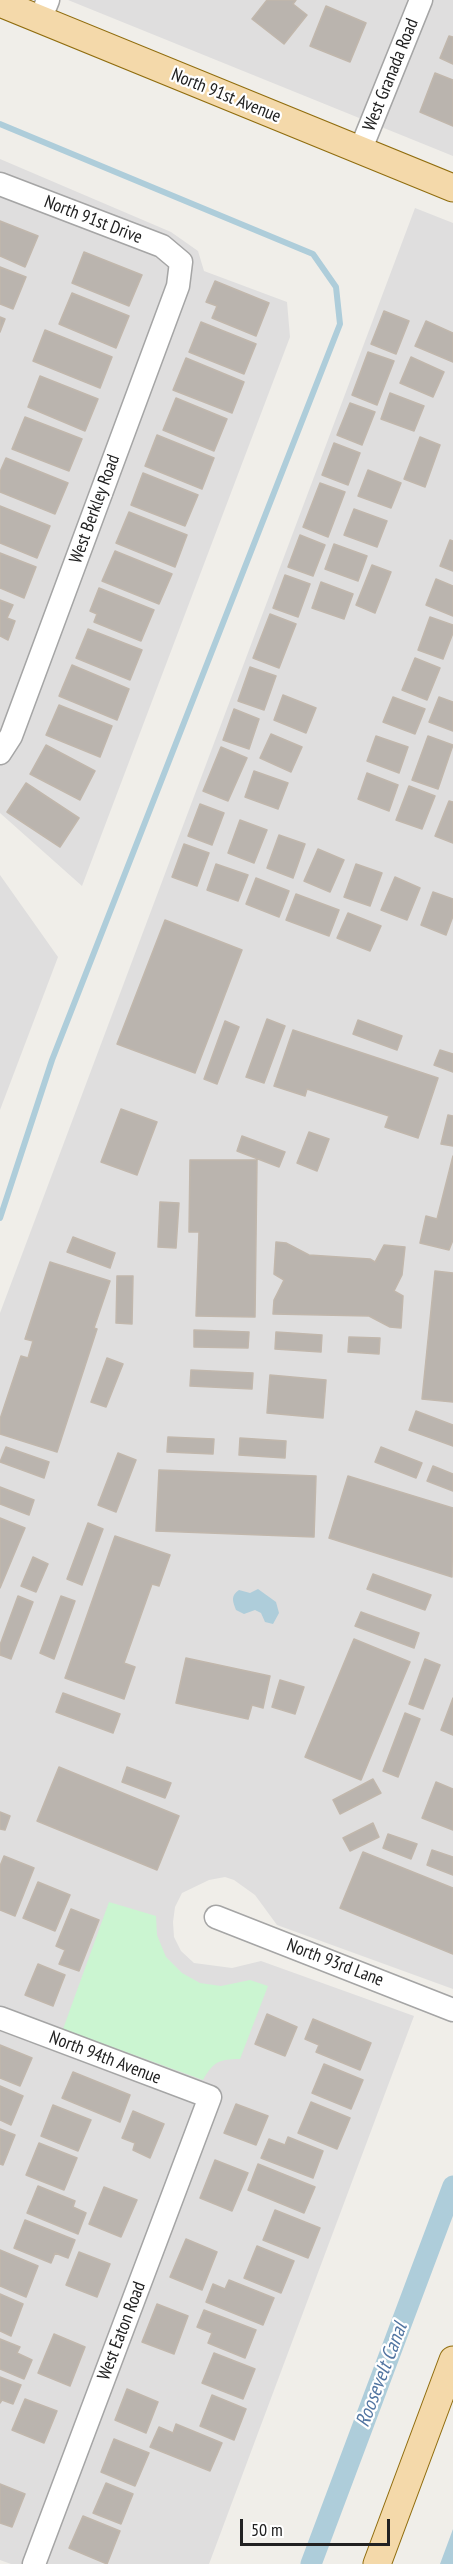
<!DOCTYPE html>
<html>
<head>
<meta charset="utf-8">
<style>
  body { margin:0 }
  #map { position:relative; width:453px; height:2564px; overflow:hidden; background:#f0eee9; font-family:"PT Sans Narrow",sans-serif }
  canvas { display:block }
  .scale { position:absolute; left:240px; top:2519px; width:150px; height:27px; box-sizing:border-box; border:3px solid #212121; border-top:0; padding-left:8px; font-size:18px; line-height:21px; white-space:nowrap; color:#212121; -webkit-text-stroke:4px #fff; paint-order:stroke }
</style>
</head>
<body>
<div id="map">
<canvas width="453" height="2564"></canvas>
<div class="scale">50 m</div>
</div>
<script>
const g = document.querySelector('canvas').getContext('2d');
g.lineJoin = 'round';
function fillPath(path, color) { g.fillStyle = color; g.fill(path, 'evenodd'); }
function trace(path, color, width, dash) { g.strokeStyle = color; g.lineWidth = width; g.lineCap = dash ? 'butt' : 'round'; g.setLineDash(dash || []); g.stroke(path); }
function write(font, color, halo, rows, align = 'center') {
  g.font = font + ' "PT Sans Narrow",sans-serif'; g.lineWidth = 4.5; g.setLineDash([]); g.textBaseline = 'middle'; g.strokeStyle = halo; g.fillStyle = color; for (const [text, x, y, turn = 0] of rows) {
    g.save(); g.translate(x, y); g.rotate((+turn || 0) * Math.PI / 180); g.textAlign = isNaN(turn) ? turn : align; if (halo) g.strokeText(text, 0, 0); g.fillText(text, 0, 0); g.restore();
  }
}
fillPath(new Path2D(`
  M68 0H453V156Z
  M0 159 171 232 198 251 204 271 287 302 290 337 82 886 0 813Z
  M415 208 453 223V1989L277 1925 255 1895 234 1880 225 1877 209 1880 182 1893 175 1907 173 1922 174 1937 181 1951 194 1963 232 1968 261 1961 414 2016 209 2564H11L0 2560V1313Z
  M0 875 58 957 0 1110Z`), '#dfdede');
fillPath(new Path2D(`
  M109 1902 156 1916 157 1935 166 1957 182 1973 200 1983 221 1986 250 1980 268 1986 240 2059C219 2059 213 2062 203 2080L63 2029Z`), '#cbf5d1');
fillPath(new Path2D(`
  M258 1589 276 1602 279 1613 273 1624 265 1622 261 1613 255 1610 244 1614 236 1610C233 1602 230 1596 239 1590L250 1593Z
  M453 2529V2564H440Z`), '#aecdda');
trace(new Path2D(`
  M0 124 313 254 336 287 340 324 52 1060 0 1218`), '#aecdda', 6);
trace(new Path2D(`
  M311 2564 453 2186`), '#aecdda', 21);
const building = new Path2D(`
  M267 0H296L293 4 307 15 284 44 252 19Z
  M326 6 366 23 350 62 310 46Z
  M449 36 453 37V64L440 58Z
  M435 73 453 80V126L420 112Z
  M0 221 38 236 25 267 0 256Z
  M84 252 142 275 129 306 72 283Z
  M0 267 26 277 13 309 0 304Z
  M215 281 269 303 256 336 212 318 217 306 206 302Z
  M72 293 129 316 116 348 59 324Z
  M384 311 409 321 396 354 371 344Z
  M0 317 5 319 0 332Z
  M426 321 453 333V362L415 346Z
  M201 322 256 344 244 374 189 352Z
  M45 330 112 357 100 388 33 361Z
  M368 352 394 361 377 405 352 395Z
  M411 357 444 372 433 397 400 383Z
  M186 358 244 382 232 413 173 390Z
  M40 376 98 399 85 431 28 407Z
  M390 393 424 406 414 431 381 419Z
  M176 398 227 419 214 451 163 430Z
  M350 403 375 412 362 445 337 435Z
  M25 417 82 439 69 471 12 449Z
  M157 435 214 458 202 489 145 466Z
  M420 437 440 445 425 487 404 479Z
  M334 443 360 453 348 485 322 475Z
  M6 458 68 483 55 514 0 492V472Z
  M368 470 401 483 391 508 358 496Z
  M143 473 198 495 185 526 131 505Z
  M320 483 345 492 328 537 303 527Z
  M0 506 50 526 37 558 0 543Z
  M354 509 387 521 377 547 344 535Z
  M129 512 187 535 175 567 116 543Z
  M300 535 325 545 313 576 288 567Z
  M450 540 453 541V571L440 566Z
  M334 544 367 556 358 581 325 569Z
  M115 551 172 574 159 604 102 581Z
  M0 553 36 567 24 598 0 588Z
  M372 565 391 572 375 613 356 605Z
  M285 575 310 584 298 617 273 608Z
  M436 579 453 586V616L426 605Z
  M321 582 353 594 344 619 312 608Z
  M99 588 154 610 141 641 94 622 97 614 90 611Z
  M0 600 13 605 7 618 15 621 8 640 0 636Z
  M270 614 296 624 279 668 253 658Z
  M430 617 453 625V633L443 659 418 650Z
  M88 629 142 650 130 680 76 658Z
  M415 658 440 668 427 700 402 690Z
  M72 665 129 689 117 720 59 696Z
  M250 667 276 676 264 710 238 701Z
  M283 695 316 708 306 733 274 720Z
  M393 697 425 709 415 734 383 722Z
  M439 697 453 702V731L429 722Z
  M59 705 112 726 100 757 46 735Z
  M234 709 259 719 249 749 223 740Z
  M271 734 302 747 291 772 260 758Z
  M376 736 408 747 399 773 367 761Z
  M428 736 453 745 438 789 412 780Z
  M46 745 95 771 80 800 30 774Z
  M221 747 247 758 228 801 203 791Z
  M254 771 288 783 278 809 245 797Z
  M367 773 398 785 389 811 358 799Z
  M26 783 79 818 60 847 7 812Z
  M409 786 435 796 422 829 396 820Z
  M449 801 453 802V843L435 836Z
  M200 804 224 813 212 845 188 836Z
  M240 820 267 830 254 863 228 853Z
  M279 835 305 844 293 878 267 868Z
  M184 844 209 853 197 886 172 877Z
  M318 849 344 860 330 892 304 881Z
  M216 864 248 875 238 901 207 890Z
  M356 864 382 873 370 906 344 897Z
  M395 877 420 888 407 920 381 910Z
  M256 878 289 891 279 917 246 904Z
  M433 892 453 899V916L446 935 421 925Z
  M296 894 339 910 329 936 286 920Z
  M348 913 381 926 370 951 337 938Z
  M165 920 242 950 195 1073 117 1044Z
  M267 1019 285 1026 264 1083 246 1077Z
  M358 1020 402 1036 397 1050 353 1034Z
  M225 1021 239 1027 217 1084 204 1079Z
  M293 1030 438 1078 418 1138 385 1127 389 1116 307 1089 305 1096 274 1086Z
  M440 1050 453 1054V1072L434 1065Z
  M121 1109 157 1122 137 1175 101 1162Z
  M448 1115 453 1116V1146L441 1144Z
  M309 1132 329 1139 317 1171 297 1163Z
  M242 1136 285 1152 279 1167 237 1151Z
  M453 1156V1240L449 1250 420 1243 426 1216 437 1219Z
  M190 1160H257L255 1317 196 1316 199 1232H189Z
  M160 1202 179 1203 176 1248 158 1247Z
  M73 1237 115 1253 110 1268 67 1252Z
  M276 1242 286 1243 309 1255 370 1259 375 1262 384 1245 405 1247 402 1275 394 1291 403 1296 401 1328 390 1327 369 1316 273 1314 274 1300 284 1280 274 1274Z
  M50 1262 110 1281 94 1328 97 1329 57 1452 0 1434V1419L21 1356 28 1358 33 1341 25 1339Z
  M435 1271 453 1273V1402L422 1399Z
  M117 1276H133L132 1324 116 1323Z
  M194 1330 249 1332 248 1348 194 1347Z
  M276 1332 322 1335 321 1352 275 1349Z
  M349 1337 380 1338 379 1354 348 1352Z
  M107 1358 123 1364 106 1407 91 1402Z
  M191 1370 253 1373 252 1389 190 1386Z
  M270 1375 326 1380 323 1418 267 1413Z
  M416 1411 453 1425V1446L409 1430Z
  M168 1437 214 1439 213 1454 167 1452Z
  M240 1438 286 1441 285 1458 239 1455Z
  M6 1447 49 1462 44 1478 0 1462Z
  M381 1447 422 1463 416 1478 375 1462Z
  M118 1453 136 1460 116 1512 98 1505Z
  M433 1466 453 1474V1491L427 1481Z
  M159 1470 316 1476 314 1537 156 1531Z
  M348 1476 453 1508 452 1577 329 1538Z
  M0 1487 34 1500 29 1515 0 1504Z
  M0 1518 25 1528 0 1588Z
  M88 1523 103 1529 82 1585 67 1579Z
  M115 1536 170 1555 159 1586 152 1584 124 1663 135 1667 124 1699 65 1678Z
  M33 1557 48 1564 36 1592 21 1586Z
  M373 1574 431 1595 425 1610 367 1589Z
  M18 1596 33 1602 11 1659 0 1655V1645Z
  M61 1596 75 1601 54 1659 40 1653Z
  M361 1612 419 1633 414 1648 355 1626Z
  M354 1639 410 1662 361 1780 305 1757Z
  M186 1658 270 1676 263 1708 252 1705 248 1719 176 1703Z
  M425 1659 440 1665 423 1709 409 1704Z
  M280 1680 304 1687 295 1714 272 1707Z
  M63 1693 120 1714 113 1733 56 1712Z
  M453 1698V1735L441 1730Z
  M405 1713 420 1719 398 1777 383 1771Z
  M59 1767 179 1816 157 1870 37 1821Z
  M127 1767 171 1783 165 1798 122 1782Z
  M373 1779 381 1793 340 1814 333 1800Z
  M436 1782 453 1789V1830L422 1818Z
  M0 1812 10 1816 5 1830 0 1829Z
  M373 1823 379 1837 350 1851 343 1838Z
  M388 1834 417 1844 411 1859 383 1848Z
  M432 1850 453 1857V1875L427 1865Z
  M363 1852 453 1888V1954L340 1908Z
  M4 1856 34 1868 15 1916 0 1910V1866Z
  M38 1882 70 1895 55 1931 23 1918Z
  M71 1909 99 1920 79 1971 59 1964 65 1950 56 1946Z
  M38 1964 65 1975 53 2006 25 1995Z
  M267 2014 297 2027 285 2056 255 2044Z
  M313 2019 371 2043 360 2070 316 2052 319 2045 305 2039Z
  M0 2045 32 2058 20 2086 0 2078Z
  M324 2064 363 2080 351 2109 312 2093Z
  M73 2072 130 2095 120 2122 62 2098Z
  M0 2086 23 2096 11 2125 0 2120Z
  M311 2102 350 2118 337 2149 298 2133Z
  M236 2104 268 2116 256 2145 224 2133Z
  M53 2105 91 2120 78 2151 41 2136Z
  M133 2111 164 2124 150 2158 133 2150 135 2143 122 2138Z
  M0 2129 15 2135 3 2165 0 2164Z
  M288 2137 323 2151 313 2178 261 2158 269 2139 285 2145Z
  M39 2143 77 2158 64 2190 26 2175Z
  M215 2160 248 2173 232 2211 200 2198Z
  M258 2164 315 2187 304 2213 248 2190Z
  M38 2186 75 2201 73 2207 86 2213 78 2234 27 2213Z
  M104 2187 137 2200 121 2237 89 2224Z
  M275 2210 320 2228 308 2258 263 2240Z
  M25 2220 75 2240 68 2258 55 2253 51 2263 14 2248Z
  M186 2239 217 2252 202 2290 170 2277Z
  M257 2246 294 2261 281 2293 244 2278Z
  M0 2250 38 2266 26 2297 0 2286Z
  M79 2252 110 2264 97 2297 66 2285Z
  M229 2280 274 2298 263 2325 206 2302 213 2284 225 2289Z
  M0 2294 23 2304 11 2336 0 2331Z
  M157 2304 188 2316 174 2354 142 2342Z
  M204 2310 256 2330 245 2358 208 2343 212 2333 197 2327Z
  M54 2334 85 2347 70 2386 38 2373Z
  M0 2339 20 2347 17 2353 32 2360 24 2379 0 2369Z
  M214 2353 255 2369 243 2399 202 2383Z
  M0 2377 21 2385 13 2404 2 2400 0 2403Z
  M127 2389 158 2402 146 2433 115 2420Z
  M212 2395 246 2409 234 2440 200 2426Z
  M25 2399 57 2411 44 2443 12 2430Z
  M176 2424 222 2443 210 2471 150 2447 159 2427 173 2433Z
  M114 2439 149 2453 135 2486 101 2472Z
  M106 2483 133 2494 121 2524 93 2513Z
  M0 2484 25 2494 12 2527 0 2523Z
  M83 2516 120 2531 107 2564 69 2548Z`);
fillPath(building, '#bab4ae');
trace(building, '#c1b7ac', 1.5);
const minor = new Path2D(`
  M40 20 48 0
  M360 151 421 0
  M0 184 162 246 181 262 178 286 11 736 0 753
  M216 1917 453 2010
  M0 2018 210 2097 34 2564`);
const major = new Path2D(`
  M0 3 453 188
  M377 2564 453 2360`);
trace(minor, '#a5a5a5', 25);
trace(major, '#906d0e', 29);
trace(minor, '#fff', 22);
trace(major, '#f4d9aa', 27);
write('18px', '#212121', '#fff', [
  ["West Granada Road",391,75,-68],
  ["North 91st Avenue",226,96,22],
  ["North 91st Drive",93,220,21],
  ["West Berkley Road",95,509,-70],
  ["North 93rd Lane",335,1963,21],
  ["North 94th Avenue",105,2058,21],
  ["West Eaton Road",122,2331,-69]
]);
write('italic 20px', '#5275a1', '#fff', [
  ["Roosevelt Canal",382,2375,-69]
]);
</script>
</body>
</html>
